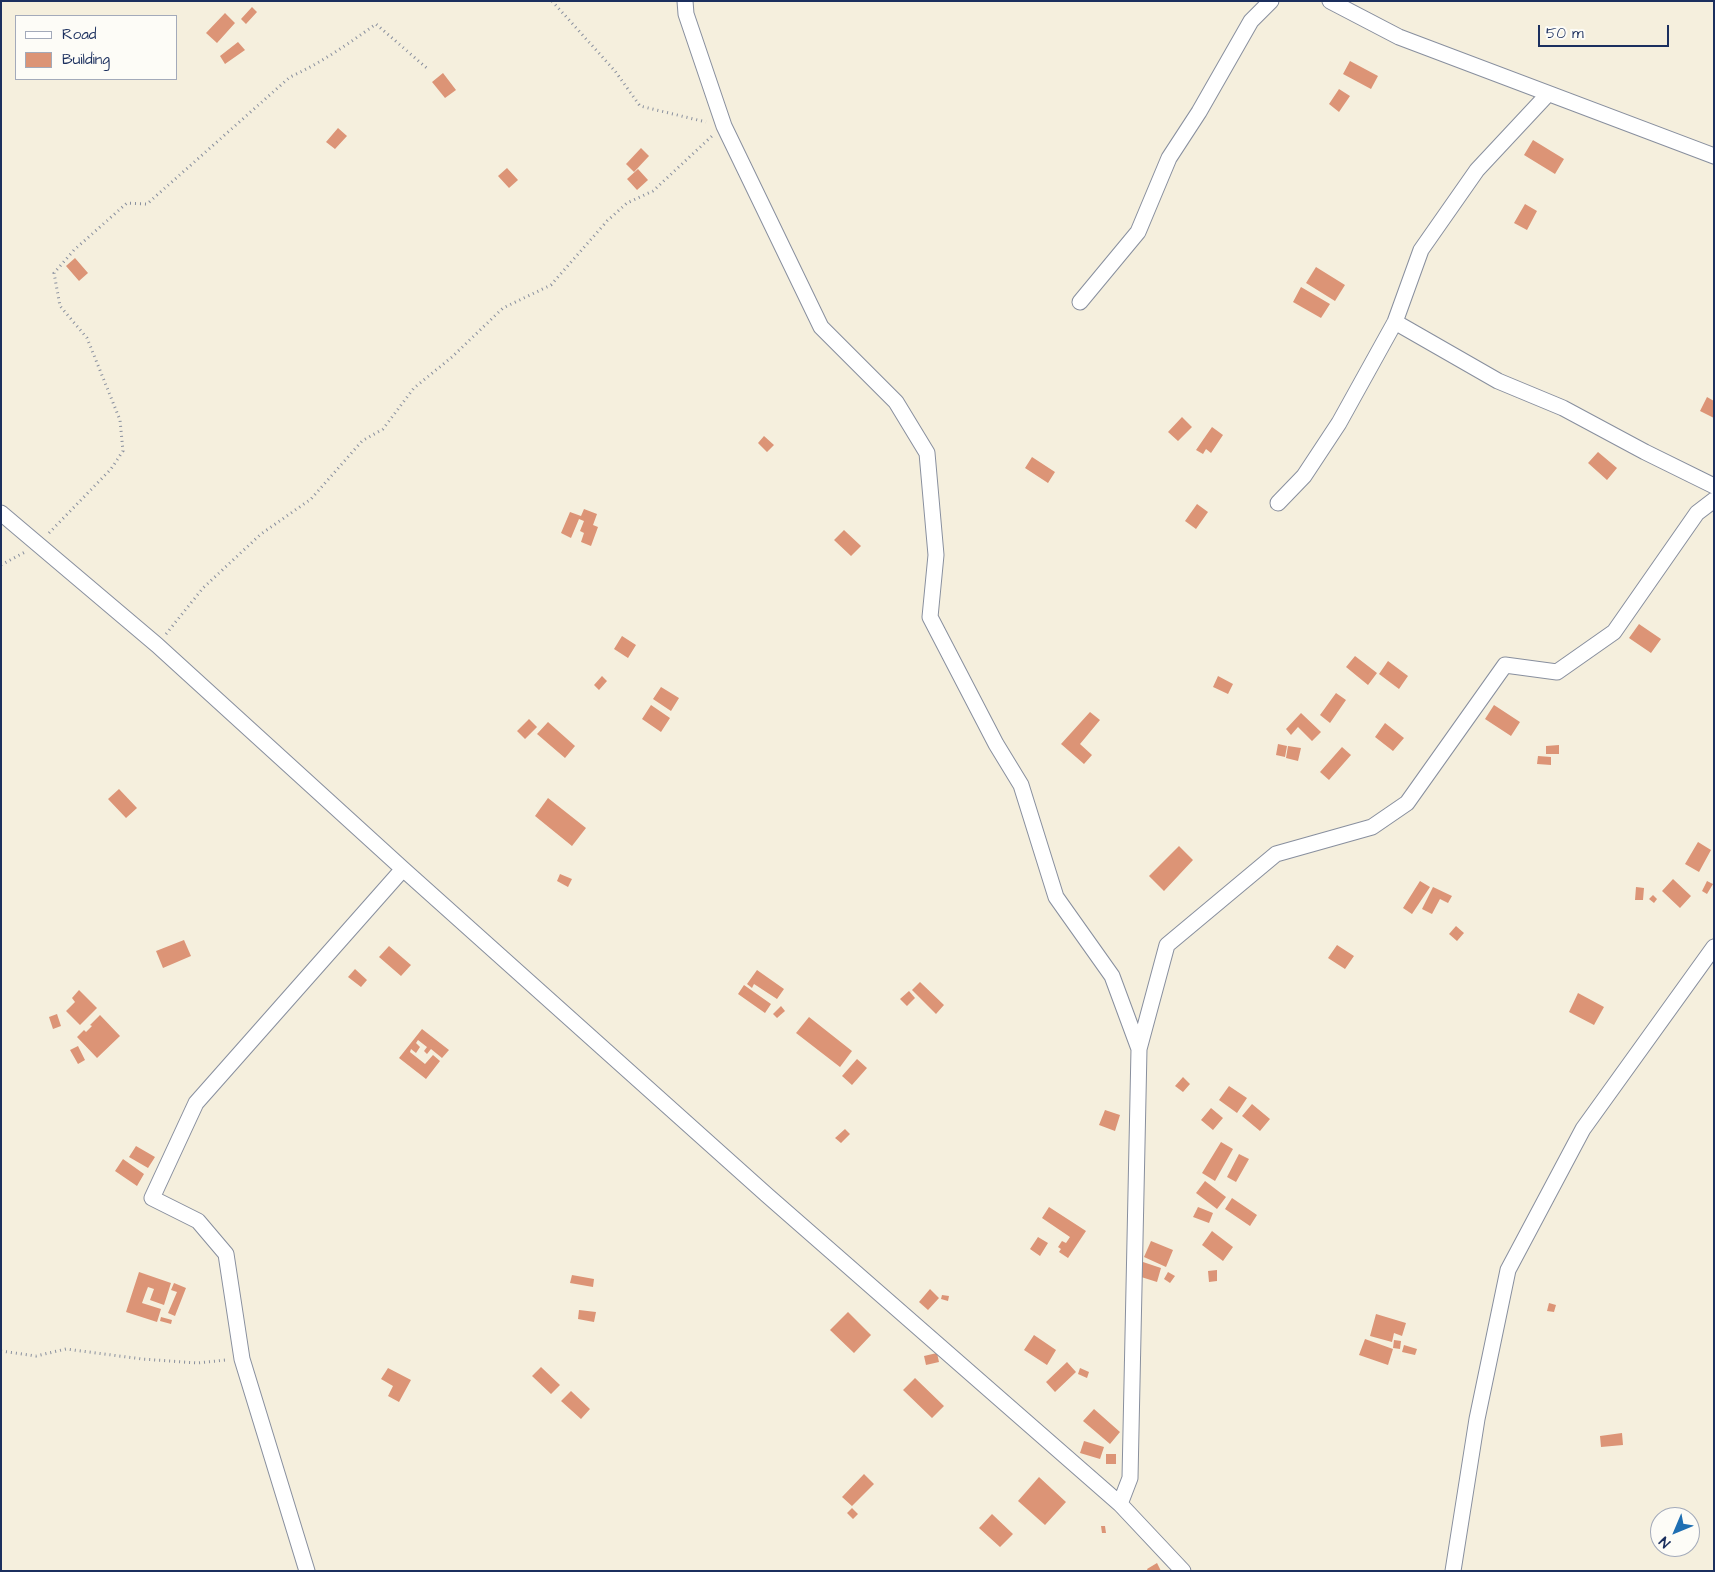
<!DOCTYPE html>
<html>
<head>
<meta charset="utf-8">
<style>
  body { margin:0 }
  #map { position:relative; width:1715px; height:1572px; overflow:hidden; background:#f5efdd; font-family:"Architects Daughter",sans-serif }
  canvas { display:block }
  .frame { position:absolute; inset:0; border:2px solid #1b2f5e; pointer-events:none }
  .legend { position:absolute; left:15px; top:15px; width:162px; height:65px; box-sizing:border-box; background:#fdfcf7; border:1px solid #a3aaba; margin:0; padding:6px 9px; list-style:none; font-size:15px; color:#1b2f5e }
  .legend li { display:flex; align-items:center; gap:10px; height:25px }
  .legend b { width:25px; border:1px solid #a3aaba }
  .north { position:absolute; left:1650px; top:1507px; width:50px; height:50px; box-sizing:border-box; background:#fdfcf7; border:1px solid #a3aaba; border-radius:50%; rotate:225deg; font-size:14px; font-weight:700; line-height:20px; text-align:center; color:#1b2f5e }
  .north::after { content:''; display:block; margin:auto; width:18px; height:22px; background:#1f6fb2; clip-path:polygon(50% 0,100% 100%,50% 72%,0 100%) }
  .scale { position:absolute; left:1538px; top:25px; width:131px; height:22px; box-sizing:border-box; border:2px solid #1b2f5e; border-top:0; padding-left:6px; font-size:15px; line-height:18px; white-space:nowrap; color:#1b2f5e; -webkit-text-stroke:4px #fdfcf7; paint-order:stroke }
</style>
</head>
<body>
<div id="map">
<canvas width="1715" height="1572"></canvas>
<div class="frame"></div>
<ul class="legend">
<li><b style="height:6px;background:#fff"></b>Road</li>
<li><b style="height:14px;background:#dc9476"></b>Building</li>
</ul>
<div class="north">N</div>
<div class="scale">50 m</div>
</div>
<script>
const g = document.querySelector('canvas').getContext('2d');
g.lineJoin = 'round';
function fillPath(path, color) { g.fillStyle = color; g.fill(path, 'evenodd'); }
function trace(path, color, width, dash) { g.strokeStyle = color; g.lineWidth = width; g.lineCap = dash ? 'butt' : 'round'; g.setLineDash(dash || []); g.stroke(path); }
fillPath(new Path2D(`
  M252 7 257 12 246 24 241 19Z
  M225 13 235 23 217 43 206 33Z
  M238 42 245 50 225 64 220 56Z
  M1350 61 1378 76 1371 89 1343 74Z
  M443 73 456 90 445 98 432 82Z
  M1339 89 1350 96 1339 112 1329 104Z
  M338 128 347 136 335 149 326 142Z
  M1533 140 1564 159 1555 174 1524 155Z
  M641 148 649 156 634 172 626 164Z
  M507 168 518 180 509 188 498 176Z
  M638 169 648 180 637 190 627 179Z
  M1525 204 1537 211 1527 230 1514 223Z
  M75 258 88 273 79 281 66 266Z
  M1316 267 1345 285 1335 301 1306 283Z
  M1301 287 1330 304 1321 318 1293 302Z
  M1707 397 1714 401V418L1700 411Z
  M1182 417 1192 427 1178 441 1168 432Z
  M1212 427 1223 435 1211 453 1206 449 1203 454 1196 450Z
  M764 436 774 445 767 452 758 443Z
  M1598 452 1617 468 1607 480 1588 463Z
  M1032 457 1055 472 1048 483 1025 468Z
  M1197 504 1208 512 1196 529 1185 521Z
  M584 509 597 514 593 525 598 527 591 546 581 542 584 533 580 531 584 521 579 519 571 538 561 533 570 512 581 516Z
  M844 530 861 546 851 556 834 540Z
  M1639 624 1661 639 1651 653 1629 638Z
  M622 636 636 645 628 658 614 649Z
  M1355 656 1377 673 1368 685 1346 667Z
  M1388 661 1408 676 1399 689 1379 674Z
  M602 676 607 681 599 690 594 685Z
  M1218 676 1233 684 1228 694 1213 687Z
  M661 687 679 698 671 711 653 699Z
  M1336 693 1346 700 1330 723 1320 715Z
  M651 705 670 718 661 732 642 719Z
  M1494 705 1520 722 1511 736 1485 719Z
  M1090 712 1100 720 1080 744 1092 755 1084 764 1061 744Z
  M1301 713 1321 732 1312 741 1298 727 1291 735 1286 729Z
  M529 719 537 727 525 739 517 731Z
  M548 722 575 746 565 758 537 734Z
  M1385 723 1404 738 1393 751 1375 737Z
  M1278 744 1287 746 1285 757 1276 755Z
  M1559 745V754H1546V746Z
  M1288 746 1301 748 1298 761 1286 758Z
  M1342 747 1351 755 1329 780 1320 772Z
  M1538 756 1551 757V765L1537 764Z
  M119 789 137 808 126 818 108 799Z
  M548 798 586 828 572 846 535 816Z
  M1698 842 1711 850 1699 872 1685 864Z
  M1179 846 1193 860 1164 891 1149 876Z
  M560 874 572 879 568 887 557 881Z
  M1673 879 1691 896 1680 908 1662 891Z
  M1420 881 1430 887 1412 914 1403 908Z
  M1707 881 1713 884 1707 894 1702 891Z
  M1433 887 1452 896 1448 903 1440 899 1432 914 1422 909Z
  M1636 887 1644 888 1643 900H1635Z
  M1653 895 1657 899 1654 903 1649 899Z
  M1456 926 1464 933 1457 941 1449 934Z
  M184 940 191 956 163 968 156 951Z
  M1337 945 1354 956 1345 969 1328 958Z
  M389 946 411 965 401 976 379 957Z
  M355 969 367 980 361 987 348 977Z
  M757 970 784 989 777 999 754 984 752 988 747 984Z
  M920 982 944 1005 936 1014 912 990Z
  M744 985 771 1004 765 1013 738 994Z
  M79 990 97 1008 80 1025 66 1011 75 1002 72 998Z
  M909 991 915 998 907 1006 900 999Z
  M1578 993 1604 1007 1594 1025 1569 1012Z
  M781 1006 785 1011 777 1018 773 1014Z
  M57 1014 61 1026 53 1029 49 1017Z
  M100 1015 120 1036 97 1058 77 1037 84 1030 86 1032 92 1026 90 1025Z
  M809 1017 852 1051 840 1067 796 1033Z
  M422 1029 449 1050 442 1058 431 1049 427 1054 424 1051 427 1047 418 1040 416 1043 420 1047 416 1053 411 1049 410 1052 425 1064 433 1055 440 1061 426 1079 399 1058Z
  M78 1046 85 1060 78 1064 70 1050Z
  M857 1059 867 1068 852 1085 842 1076Z
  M1183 1077 1190 1084 1183 1092 1175 1086Z
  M1229 1086 1247 1098 1237 1113 1219 1100Z
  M1252 1104 1270 1119 1260 1131 1242 1116Z
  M1211 1108 1223 1118 1213 1130 1201 1120Z
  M1105 1110 1120 1115 1115 1131 1099 1125Z
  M845 1129 850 1134 841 1143 835 1138Z
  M1221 1142 1233 1149 1215 1181 1202 1173Z
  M136 1146 155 1157 148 1168 129 1157Z
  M1239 1154 1249 1159 1236 1182 1227 1177Z
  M123 1159 144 1174 137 1186 115 1171Z
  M1205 1181 1226 1197 1217 1209 1196 1193Z
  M1232 1198 1257 1215 1250 1226 1225 1209Z
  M1049 1207 1086 1231 1068 1258 1059 1252 1061 1249 1058 1247 1062 1241 1066 1243 1070 1237 1042 1218Z
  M1198 1207 1213 1213 1209 1223 1193 1217Z
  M1212 1231 1233 1247 1223 1261 1202 1245Z
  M1038 1237 1048 1243 1040 1256 1030 1249Z
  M1151 1241 1173 1250 1166 1267 1144 1257Z
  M1143 1262 1161 1268 1157 1282 1138 1276Z
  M1217 1270V1281L1209 1282 1208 1271Z
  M139 1272 171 1283 164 1305 150 1300 154 1289 148 1287 146 1292 142 1303 161 1309 157 1322 126 1312Z
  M1168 1272 1175 1276 1170 1283 1164 1279Z
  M572 1275 594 1279 593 1287 570 1283Z
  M174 1283 186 1288 175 1316 168 1313 177 1292 171 1290Z
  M930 1289 939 1298 928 1310 919 1302Z
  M942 1295 949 1296 948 1301 941 1299Z
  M1549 1303 1556 1305 1554 1312 1547 1311Z
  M579 1310 596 1312 594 1322 578 1319Z
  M848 1312 871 1335 854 1353 830 1330Z
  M1376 1314 1406 1323 1402 1336 1394 1333 1392 1342 1370 1336Z
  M161 1317 172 1320 171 1324 160 1321Z
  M1034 1335 1056 1350 1047 1365 1024 1350Z
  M1365 1339 1393 1349 1388 1365 1359 1355Z
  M1394 1340 1401 1341 1400 1349 1393 1348Z
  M1404 1345 1417 1349 1415 1355 1402 1352Z
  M937 1353 939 1362 926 1365 924 1356Z
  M1067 1362 1076 1372 1055 1392 1046 1382Z
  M541 1367 560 1385 551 1394 532 1376Z
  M388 1368 411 1380 399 1402 388 1396 393 1386 381 1379Z
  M1080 1368 1089 1372 1087 1378 1078 1374Z
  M915 1378 944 1406 932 1418 903 1390Z
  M571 1391 590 1409 581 1419 561 1401Z
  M1094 1409 1120 1432 1110 1444 1083 1421Z
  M1622 1433 1623 1445 1601 1447 1600 1436Z
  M1084 1441 1104 1447 1100 1459 1080 1453Z
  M1106 1454H1116V1464H1106Z
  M864 1474 874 1484 852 1506 842 1497Z
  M1039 1477 1066 1502 1045 1525 1018 1501Z
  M852 1508 858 1514 853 1519 847 1513Z
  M992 1514 1013 1534 1000 1547 979 1528Z
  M1101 1526H1105L1106 1533H1102Z
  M1157 1563 1161 1571H1148L1147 1569Z`), '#dc9476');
const minor = new Path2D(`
  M685 1 686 14 724 126 821 327 896 402 927 453 936 555 930 617 996 744 1021 785 1056 897 1112 976 1139 1049 1130 1478 1120 1504
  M1330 1 1399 37 1714 156
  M1080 302 1138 232 1169 158 1199 112 1251 21 1271 1
  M1395 322 1498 381 1563 408 1645 452 1714 486
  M1278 503 1304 476 1339 423 1395 322 1421 250 1477 170 1548 94
  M1 513 157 645 403 869 768 1196 1120 1504 1183 1571
  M1139 1049 1167 945 1276 854 1372 827 1407 803 1505 665 1557 672 1614 632 1697 513 1714 500
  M307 1571 242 1359 226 1254 198 1221 152 1198 196 1103 403 869
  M1453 1571 1477 1419 1508 1270 1583 1129 1714 947`);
trace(minor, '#888f9e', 17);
trace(new Path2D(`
  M552 1 615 71 640 106 706 122
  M49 533 111 469 123 451 120 420 87 338 60 306 54 273 74 250 127 203 147 204 290 77C321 63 348 44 376 24L429 70
  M1 565 25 552
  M166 634 203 588 261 534 311 499 362 441 383 429 414 388 452 357 503 308 551 285 607 221 627 203 653 191 712 136
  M1 1351 36 1356 66 1349 142 1359 197 1363 226 1360`), '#888f9e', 3, [1, 4]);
trace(minor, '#fff', 15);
</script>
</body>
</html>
